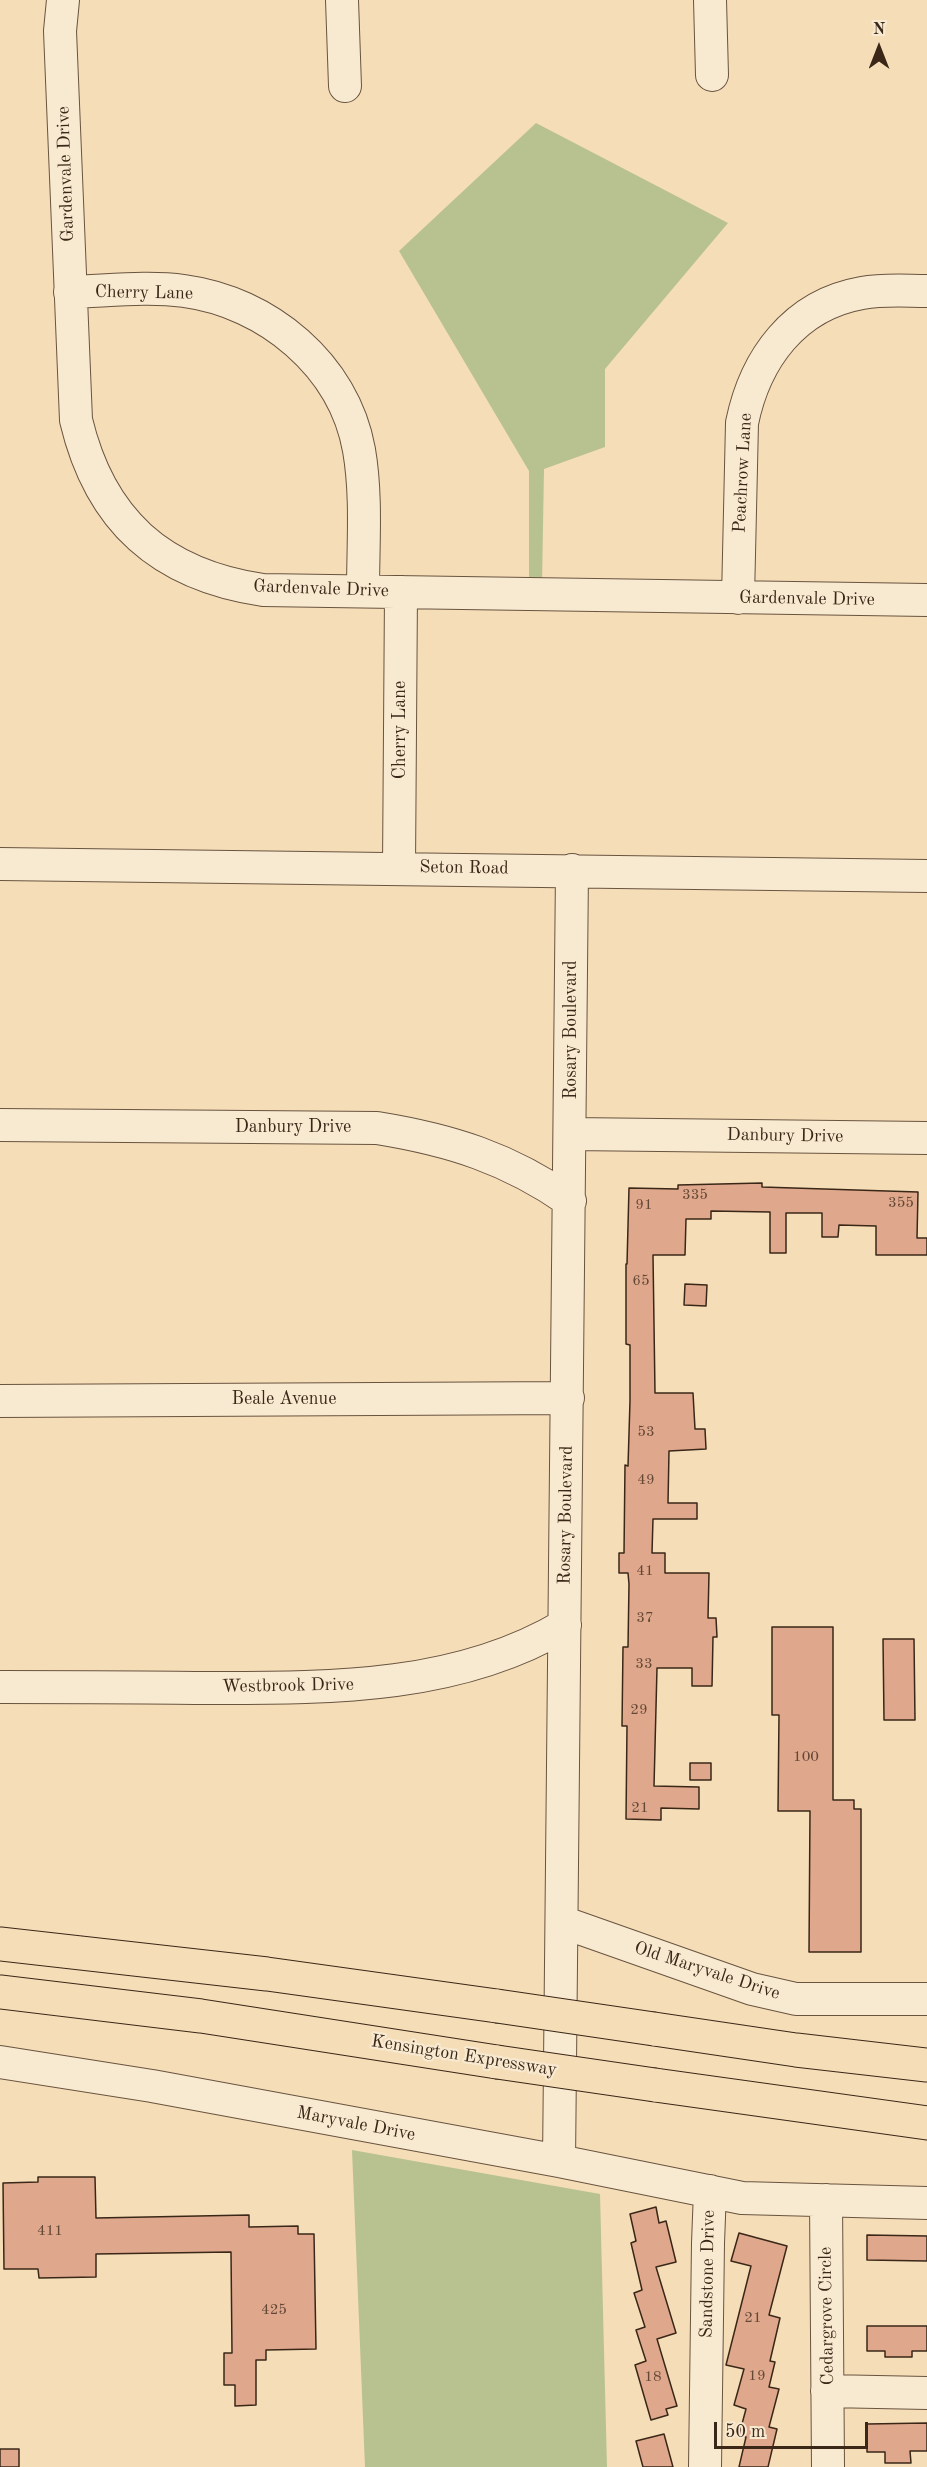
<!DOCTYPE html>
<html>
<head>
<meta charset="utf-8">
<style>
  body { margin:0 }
  #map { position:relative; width:927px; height:2467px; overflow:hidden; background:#f5ddb8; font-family:"Old Standard TT",serif }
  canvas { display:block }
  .north { position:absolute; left:849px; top:18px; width:60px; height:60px; -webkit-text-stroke:4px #f8e9d1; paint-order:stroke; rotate:0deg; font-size:16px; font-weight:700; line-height:24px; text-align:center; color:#3a2717 }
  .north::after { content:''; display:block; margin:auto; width:21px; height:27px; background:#3a2717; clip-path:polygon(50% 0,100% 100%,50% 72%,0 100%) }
  .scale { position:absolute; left:714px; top:2422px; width:154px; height:27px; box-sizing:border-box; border:3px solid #3a2717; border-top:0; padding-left:8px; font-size:18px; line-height:21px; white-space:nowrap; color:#3a2717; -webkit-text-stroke:4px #f8e9d1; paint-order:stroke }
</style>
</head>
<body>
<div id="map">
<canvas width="927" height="2467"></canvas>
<div class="north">N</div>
<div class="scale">50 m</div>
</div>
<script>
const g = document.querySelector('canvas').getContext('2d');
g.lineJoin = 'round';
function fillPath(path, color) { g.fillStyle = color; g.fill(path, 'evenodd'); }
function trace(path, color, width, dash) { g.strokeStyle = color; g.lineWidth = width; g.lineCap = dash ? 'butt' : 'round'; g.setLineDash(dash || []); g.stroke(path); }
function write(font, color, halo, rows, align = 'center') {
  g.font = font + ' "Old Standard TT",serif'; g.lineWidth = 4.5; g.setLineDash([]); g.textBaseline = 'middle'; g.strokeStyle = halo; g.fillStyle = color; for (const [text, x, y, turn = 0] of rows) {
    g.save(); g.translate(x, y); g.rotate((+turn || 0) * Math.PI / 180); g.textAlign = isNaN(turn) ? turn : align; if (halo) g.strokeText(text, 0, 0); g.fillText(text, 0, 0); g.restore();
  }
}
fillPath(new Path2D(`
  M536 123 728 223 605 369V447L544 469 542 584 529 586V471L399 251Z
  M352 2150 600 2194 607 2467H365Z`), '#b8c291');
const building = new Path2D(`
  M762 1183V1187L918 1192 917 1238H927V1255H876V1226L839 1225 838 1237H822V1213H786V1253H770V1212L711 1211V1219H686L685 1255H653L655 1393H693L695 1429H705L706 1449 669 1451 668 1503H697V1519H653L652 1553H665V1573H709L708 1618H716L717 1637H713L712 1686H692V1668H657L654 1786 699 1787V1809L661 1808V1820L626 1819 627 1726H622L623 1647H628L629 1584 628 1573H619V1553H624L625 1465 628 1466 630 1401V1345L626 1344V1264H627L629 1188 678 1189V1185Z
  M685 1284 707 1285 706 1306 684 1305Z
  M772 1627H833V1800H854V1809H861V1952H809L810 1811H778L779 1715H772Z
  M883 1639H914L915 1720H884Z
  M690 1763H711V1780H690Z
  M38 2177H95L96 2218 249 2215V2227L298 2226V2234H314L316 2349 266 2350V2360H256V2405L235 2406V2385H224V2353H232L231 2252 96 2254V2277L39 2278 38 2269H4L3 2183 38 2182Z
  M656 2207 659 2223 666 2221 676 2262 656 2267 676 2333 657 2339 677 2406 666 2409 668 2415 651 2420 635 2365 646 2361 636 2330 645 2327 634 2293 642 2290 631 2243 636 2241 630 2214Z
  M739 2233 787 2246 769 2315 780 2318 770 2361 775 2362 769 2387 779 2389 769 2427 777 2429 768 2467H739L746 2437 739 2435 746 2409 734 2405 744 2369 726 2365 751 2266 731 2261Z
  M867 2235 927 2236V2261L867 2260Z
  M867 2326H927V2351H912V2357H885V2351H867Z
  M927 2423V2451H910L911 2463H885V2452H867V2424Z
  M664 2434 673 2467H643L636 2441Z
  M0 2449H19V2467H0Z`);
fillPath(building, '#dfa88d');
trace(building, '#3a2717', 1.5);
const minor = new Path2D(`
  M63 0 60 31 76 420C100 521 161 575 263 590L927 600
  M342 0 345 86
  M710 0 712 75
  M70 292C107 291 147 286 184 291 267 302 344 365 359 450 367 496 363 545 363 591
  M738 598 742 423C755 359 794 305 862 293 884 289 906 291 927 291
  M0 864 927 876
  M399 867 401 592
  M0 1125 377 1128C451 1140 508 1158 570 1201
  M571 1134 927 1138
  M0 1401 568 1398
  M0 1687C68 1687 136 1687 204 1688 327 1688 456 1690 565 1625
  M562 1922 752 1989 796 1999H927
  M0 2062 152 2086 559 2161 742 2198 927 2203
  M559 2161 572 870
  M826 2200 828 2467
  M827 2391 927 2393
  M705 2467 708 2243 710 2191`);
const highway = new Path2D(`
  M0 1944 267 1974 497 2006
  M0 1992 201 2016 497 2062
  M654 2029 796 2050 927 2065
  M655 2085 927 2123`);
trace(minor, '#69543f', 34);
trace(highway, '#3a2717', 35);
trace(minor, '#f8e9d1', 32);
trace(highway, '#f5ddb8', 33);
const highwayBridge = new Path2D(`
  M497 2006 654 2029
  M497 2062 655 2085`);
trace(highwayBridge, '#3a2717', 35, []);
trace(highwayBridge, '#f5ddb8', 33);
write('15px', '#634734', null, [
  ["335",695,1195],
  ["355",901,1203],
  ["91",644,1205],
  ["65",641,1281],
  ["53",646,1432],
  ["49",646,1480],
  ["41",645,1571],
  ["37",645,1618],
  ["33",644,1664],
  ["29",639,1710],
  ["100",806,1757],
  ["21",640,1808],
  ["411",50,2231],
  ["425",274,2310],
  ["21",753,2318],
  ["19",757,2376],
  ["18",653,2377]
]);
write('18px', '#3a2717', '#f8e9d1', [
  ["Gardenvale Drive",66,174,-92],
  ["Cherry Lane",144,293,1],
  ["Peachrow Lane",743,473,-87],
  ["Gardenvale Drive",321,589,2],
  ["Gardenvale Drive",807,599,1],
  ["Cherry Lane",400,730,-90],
  ["Seton Road",464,868,1],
  ["Rosary Boulevard",571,1030,-90],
  ["Danbury Drive",293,1127],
  ["Danbury Drive",785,1136,1],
  ["Beale Avenue",284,1399],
  ["Rosary Boulevard",566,1515,-89],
  ["Westbrook Drive",288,1686,-1],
  ["Old Maryvale Drive",707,1971,18],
  ["Kensington Expressway",464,2056,9],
  ["Maryvale Drive",356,2124,11],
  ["Sandstone Drive",708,2274,-89],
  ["Cedargrove Circle",827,2316,-91]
]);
</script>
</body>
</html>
